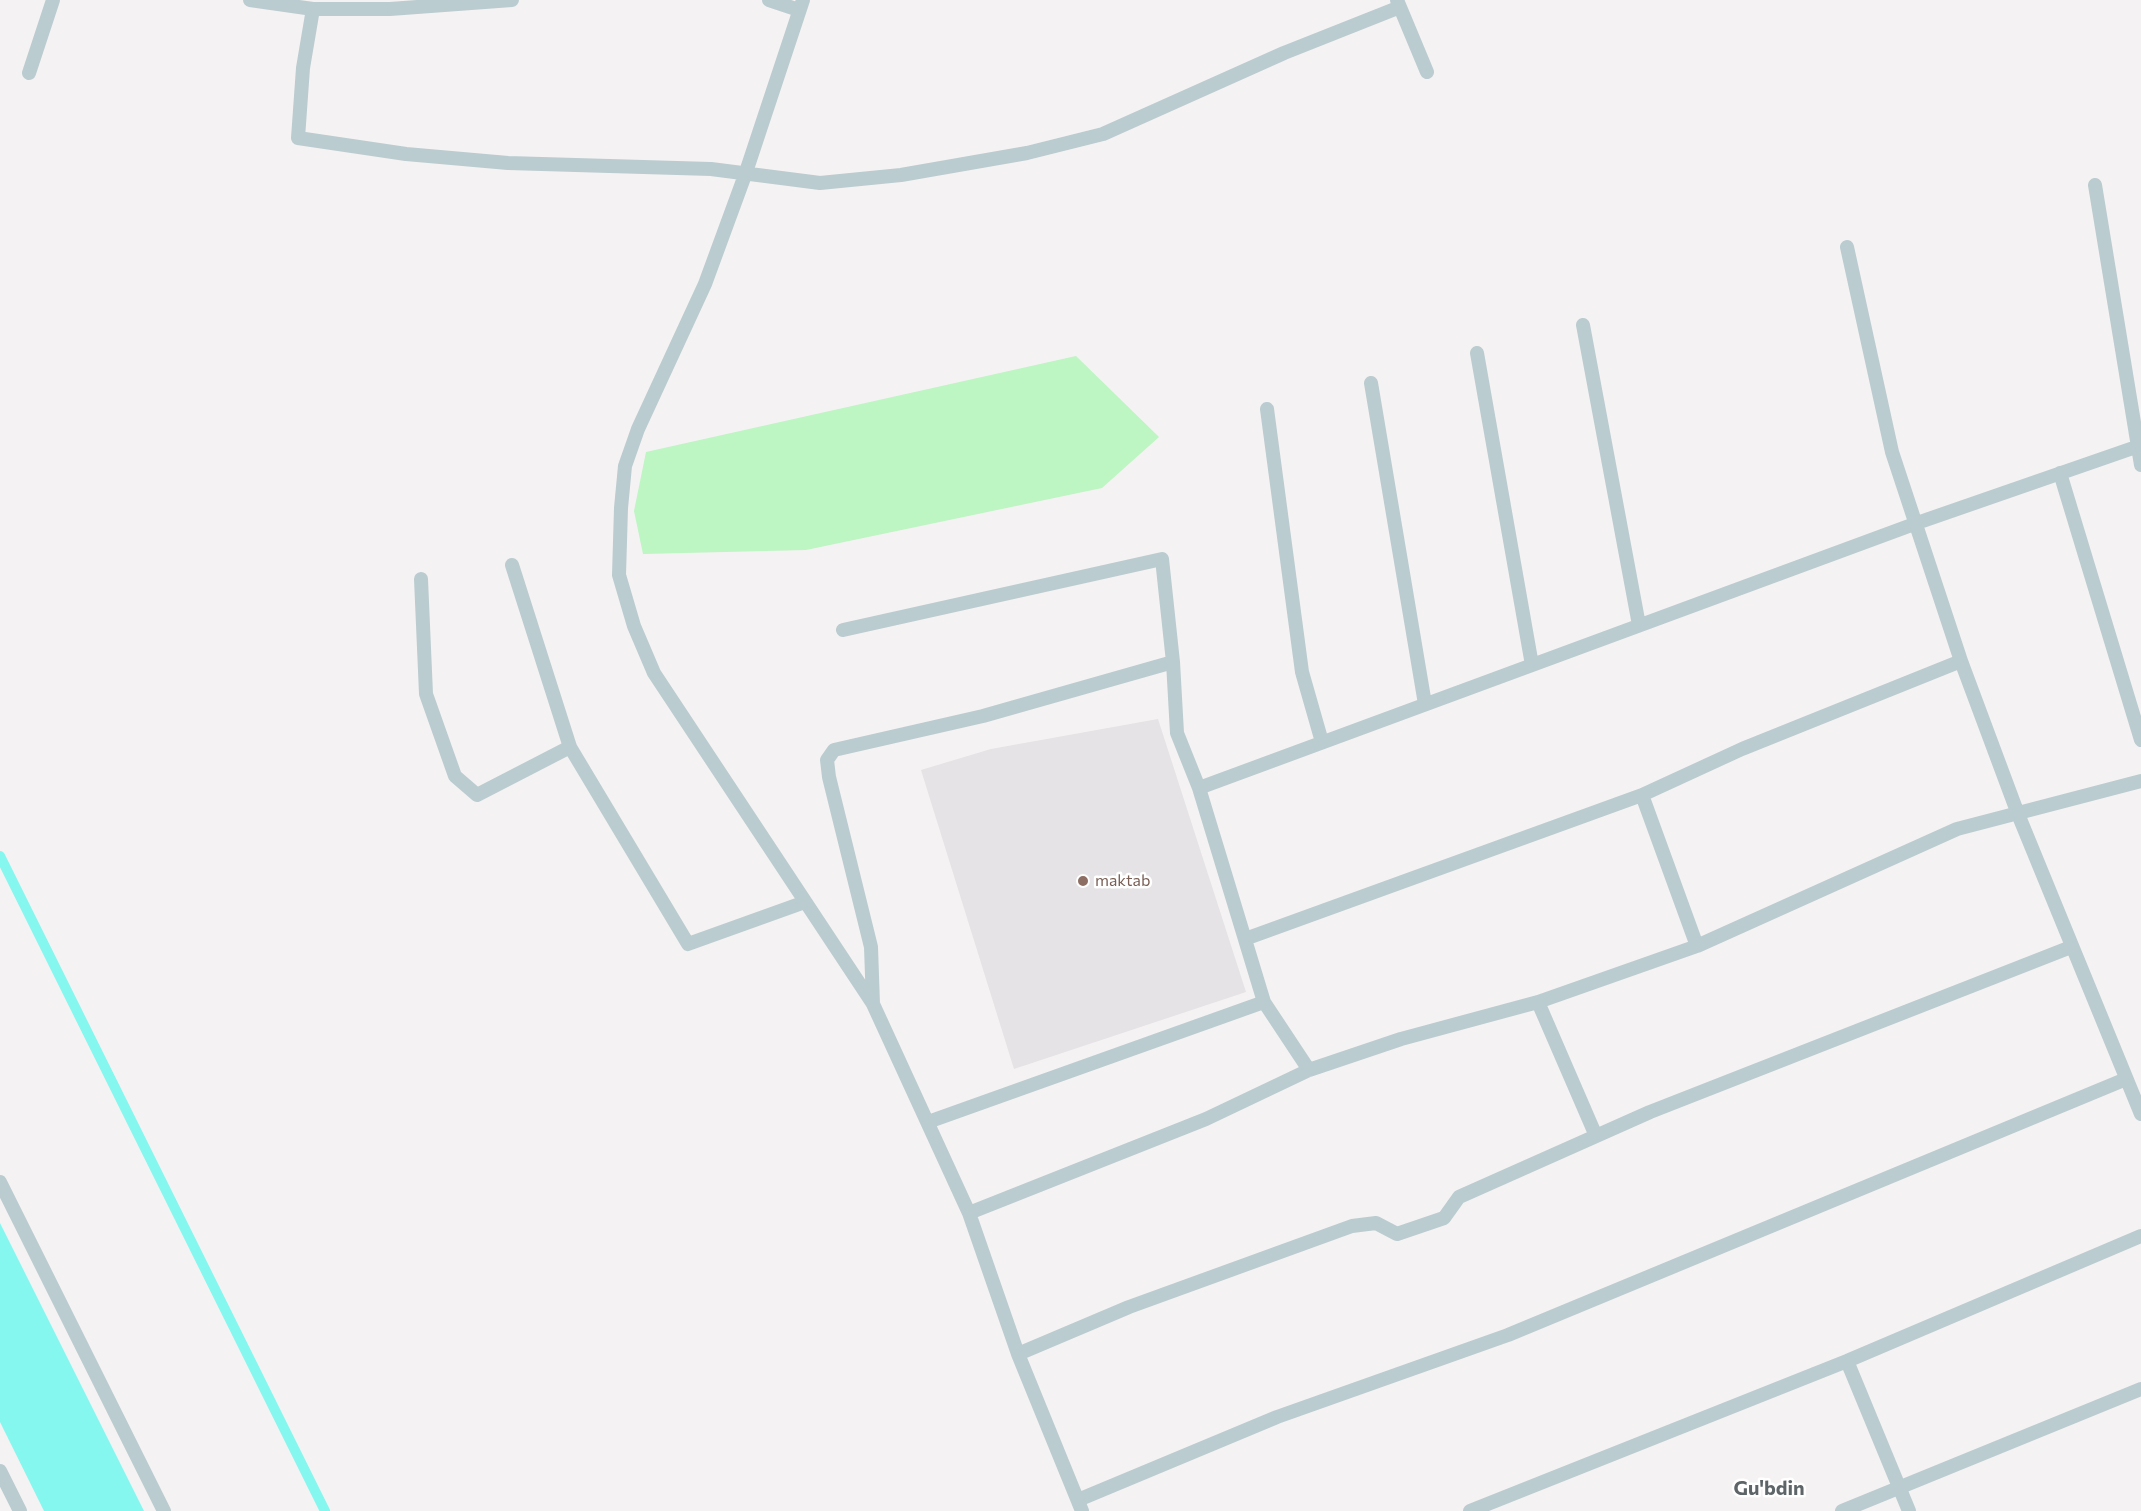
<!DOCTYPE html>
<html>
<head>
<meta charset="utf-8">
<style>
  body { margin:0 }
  canvas { display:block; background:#f4f2f2 }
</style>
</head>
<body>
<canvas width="2141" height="1511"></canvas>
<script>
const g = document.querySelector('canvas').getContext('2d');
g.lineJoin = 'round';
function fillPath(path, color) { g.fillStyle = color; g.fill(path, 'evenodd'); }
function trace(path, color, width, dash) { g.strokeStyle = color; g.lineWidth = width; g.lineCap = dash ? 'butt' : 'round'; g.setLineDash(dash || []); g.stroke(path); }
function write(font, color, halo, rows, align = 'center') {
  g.font = font + ' Commissioner,sans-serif'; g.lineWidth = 5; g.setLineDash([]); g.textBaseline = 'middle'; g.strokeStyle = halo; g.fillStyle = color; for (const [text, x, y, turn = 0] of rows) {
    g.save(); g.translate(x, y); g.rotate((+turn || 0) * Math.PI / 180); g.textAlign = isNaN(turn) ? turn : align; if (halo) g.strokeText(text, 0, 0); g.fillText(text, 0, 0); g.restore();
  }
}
fillPath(new Path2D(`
  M1158 719 1246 992 1014 1069 921 770 991 749Z`), '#e5e3e5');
fillPath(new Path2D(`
  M1076 356 1159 437 1102 488 806 550 643 554 634 511 646 452Z`), '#bdf5c3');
fillPath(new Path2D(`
  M0 1223 144 1511H44L0 1422Z`), '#85f7ef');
trace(new Path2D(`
  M0 856 325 1511`), '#85f7ef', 10);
trace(new Path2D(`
  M250 0 313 9H390L512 0
  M769 0 799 10
  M803 0 745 175 705 284 638 429 625 466 621 508 619 575 634 626 654 673 873 1004 969 1213 1018 1354 1082 1511
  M1397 0 1427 72
  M313 9 303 68 298 138 406 154 508 163 711 169 820 183 901 175 1027 153 1103 134 1284 53 1400 7
  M29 73 53 0
  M2095 185 2141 465
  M1847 247 1892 452 1961 661 2018 814 2141 1114
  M1583 325 1639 625
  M1477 353 1532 665
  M1371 383 1425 704
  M1267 409 1302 672 1322 742
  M2060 473 2141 740
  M512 565 570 747 688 944 805 902
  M421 579 426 694 455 776 477 795 570 747
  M843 630 1162 559 1173 662 1177 733 1199 788 1264 1002 1309 1070
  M1199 788 1917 523 2136 447
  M1642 795 1697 946
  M1245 939 1642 795 1742 749 1961 661
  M1538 1002 1596 1136
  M873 1004 871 947 829 777 827 760 834 750 983 716 1173 662
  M928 1122 1264 1002
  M0 1182 164 1511
  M969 1213 1206 1119 1309 1070 1401 1039 1538 1002 1697 946 1957 829 2141 781
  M1018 1354 1129 1307 1352 1226 1376 1223 1397 1234 1444 1218 1459 1197 1650 1112 2071 947
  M1847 1361 1909 1511
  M0 1471 20 1511
  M1078 1500 1277 1417 1508 1335 2126 1079
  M1470 1511 1847 1361 2141 1236
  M1842 1511 2141 1389`), '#bbccd0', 14);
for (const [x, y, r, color] of [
  [1083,881,6,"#8d6e63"]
]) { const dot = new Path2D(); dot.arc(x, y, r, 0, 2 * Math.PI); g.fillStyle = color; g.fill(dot); trace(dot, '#fff', 2); }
write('16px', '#785e54', '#fff', [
  ["maktab",1095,881]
], 'left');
write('bold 20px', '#5d6568', '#fff', [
  ["Gu'bdin",1769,1488]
]);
</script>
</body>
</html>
